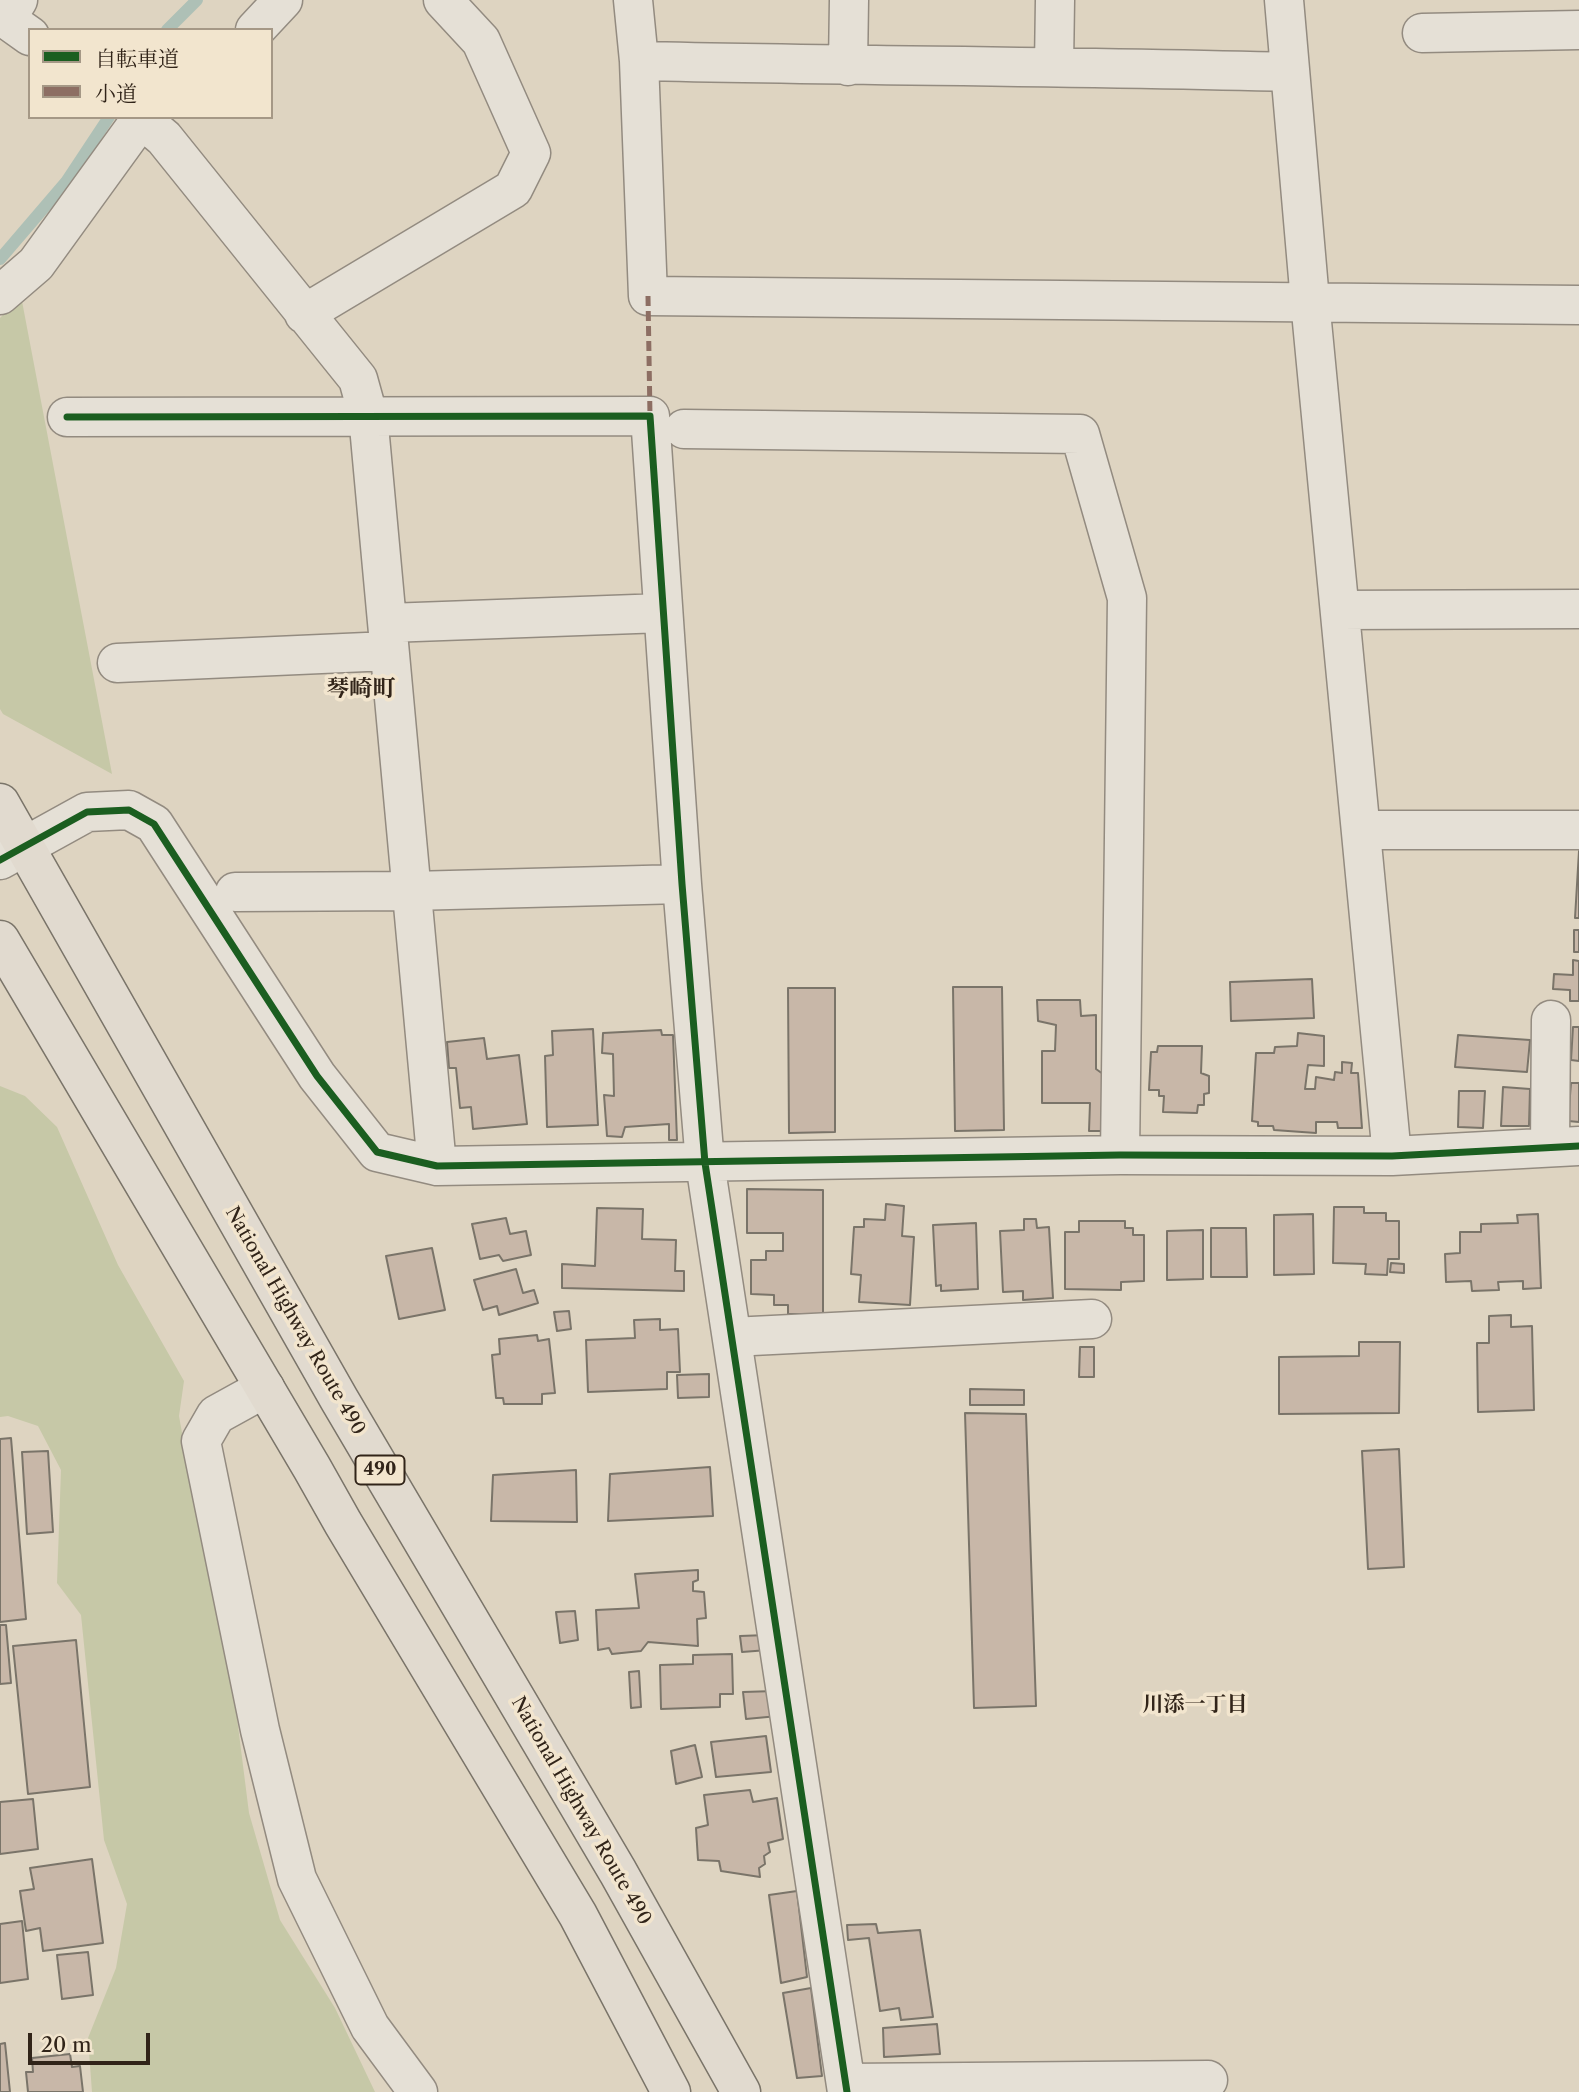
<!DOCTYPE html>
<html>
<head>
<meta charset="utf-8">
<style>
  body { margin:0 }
  #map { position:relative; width:1579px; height:2092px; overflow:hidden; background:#ded4c1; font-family:"Libre Caslon Text","Noto Serif JP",serif }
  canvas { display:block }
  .legend { position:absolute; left:28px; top:28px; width:245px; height:91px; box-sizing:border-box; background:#f2e5ce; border:2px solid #a59886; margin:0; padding:9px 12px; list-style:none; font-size:21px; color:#312419 }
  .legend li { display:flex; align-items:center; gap:14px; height:35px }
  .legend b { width:35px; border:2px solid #a59886 }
  .scale { position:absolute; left:28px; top:2033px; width:122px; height:32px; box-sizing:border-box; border:4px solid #312419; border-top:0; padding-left:9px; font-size:21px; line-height:24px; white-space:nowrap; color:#312419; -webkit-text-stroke:5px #f2e5ce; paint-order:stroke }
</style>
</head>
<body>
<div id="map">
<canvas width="1579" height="2092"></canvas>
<ul class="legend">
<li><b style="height:9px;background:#1b5e20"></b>自転車道</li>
<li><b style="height:9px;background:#8d6e63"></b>小道</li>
</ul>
<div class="scale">20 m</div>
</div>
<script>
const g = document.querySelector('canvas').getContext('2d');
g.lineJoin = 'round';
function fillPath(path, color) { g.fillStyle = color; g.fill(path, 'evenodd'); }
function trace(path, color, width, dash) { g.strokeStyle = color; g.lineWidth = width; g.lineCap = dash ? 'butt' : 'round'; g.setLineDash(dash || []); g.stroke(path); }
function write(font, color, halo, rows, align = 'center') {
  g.font = font + ' "Libre Caslon Text","Noto Serif JP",serif'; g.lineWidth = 7; g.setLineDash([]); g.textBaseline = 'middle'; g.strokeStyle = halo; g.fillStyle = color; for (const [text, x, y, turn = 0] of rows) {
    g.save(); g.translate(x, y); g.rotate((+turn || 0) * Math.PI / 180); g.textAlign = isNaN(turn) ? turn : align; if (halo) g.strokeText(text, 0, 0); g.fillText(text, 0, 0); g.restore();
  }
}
fillPath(new Path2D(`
  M21 296 112 774 3 714 0 709V318Z
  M0 1086 25 1096 57 1127 118 1265 184 1381 179 1416 191 1484 227 1639 249 1813 280 1920 335 2008 375 2092H92L88 2038 116 1968 127 1904 104 1840 81 1615 57 1583 61 1470 38 1426 8 1416 0 1417Z`), '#c6c8a7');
trace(new Path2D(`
  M167 30 197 0
  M0 259 66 182 109 117`), '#aec0b6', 12);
const building = new Path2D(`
  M1579 851V918H1575Z
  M1574 930H1579V952H1574Z
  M1573 960 1579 961V1001H1570V990L1553 989 1554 974 1573 975Z
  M1312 979 1314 1018 1231 1021 1230 982Z
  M953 987H1002L1004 1130 955 1131Z
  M788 988H835V1132L789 1133Z
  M1037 1000H1080L1081 1016 1096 1015V1069L1103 1074 1101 1131H1089L1090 1103H1042V1051H1055L1056 1025 1038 1021Z
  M1573 1027H1579V1061L1571 1060Z
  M593 1029 598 1125 547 1127 545 1056 553 1055 552 1031Z
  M661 1030 662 1035H673L677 1140H669V1124L625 1127 622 1137 607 1136 604 1095 614 1096 613 1054 602 1053 603 1033Z
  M1298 1033 1324 1036V1066L1308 1065 1305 1089H1315L1316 1077 1334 1080 1335 1072 1342 1073V1062L1352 1063 1351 1073H1358L1362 1128H1338L1337 1122H1316V1133L1274 1130 1273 1126H1258V1122L1252 1121 1256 1053H1274L1275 1047 1297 1046Z
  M1458 1035 1530 1040 1527 1072 1455 1067Z
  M484 1038 487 1059 519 1055 527 1124 473 1129 471 1107 460 1108 456 1068H449L447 1042Z
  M1158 1046H1202L1201 1073 1209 1076V1093L1204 1094V1105H1198L1197 1113 1163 1112 1164 1096H1159V1090H1149L1151 1052H1157Z
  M1571 1083H1579V1122L1568 1121Z
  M1503 1087 1530 1089 1529 1126H1501Z
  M1459 1091H1485L1483 1128 1458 1127Z
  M747 1189 823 1190V1314H788V1305H774V1295L751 1294V1260H766V1251H783V1233H747Z
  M886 1204 904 1206 902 1236 914 1237 910 1305 859 1302 861 1275 851 1274 854 1227H864V1219L885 1220Z
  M1334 1207H1364V1213H1386V1221H1399V1259H1388L1387 1275 1365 1274 1366 1264 1333 1263Z
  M597 1208 643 1209 642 1239 676 1240 675 1271H684V1291L562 1288V1264L595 1266Z
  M1313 1214 1314 1274 1274 1275V1215Z
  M1538 1214 1541 1288 1523 1289V1281L1498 1282 1499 1290 1472 1291 1471 1281 1446 1282 1445 1254 1460 1253V1232H1481V1224L1518 1223 1517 1215Z
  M506 1218 510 1234 526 1231 531 1255 503 1261 499 1255 480 1259 472 1224Z
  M1024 1219H1036L1037 1228 1049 1227 1053 1298 1023 1300V1291L1003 1292 1000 1231 1024 1230Z
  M1079 1221H1125V1228H1133V1235H1144V1281L1121 1282V1290L1065 1289V1232H1079Z
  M976 1223 978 1289 941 1291V1285L936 1286 933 1225Z
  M1211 1228H1246L1247 1277H1211Z
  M1203 1230V1279L1167 1280V1231Z
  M432 1248 445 1310 399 1319 386 1256Z
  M1391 1263 1404 1264V1273L1390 1272Z
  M516 1269 523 1293 534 1290 538 1303 499 1315 497 1306 483 1310 474 1280Z
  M569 1311 571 1329 557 1331 554 1312Z
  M1511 1315V1327L1532 1326 1534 1410 1478 1412 1477 1343H1489V1316Z
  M660 1319V1330L678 1329 680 1372H667V1389L588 1392 586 1340 635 1338 634 1320Z
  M537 1335 538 1341 549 1339 555 1393 542 1394V1404H504L503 1398H496L492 1355 500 1354 499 1339Z
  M1359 1342H1400L1399 1413 1279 1414V1357L1359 1356Z
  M1080 1347H1094V1377H1079Z
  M709 1374V1397L678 1398 677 1375Z
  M970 1389 1024 1390V1405H970Z
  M965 1413 1026 1414 1036 1706 974 1708Z
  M11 1438 26 1619 0 1622V1439Z
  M1399 1449 1404 1567 1368 1569 1362 1451Z
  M48 1451 53 1532 27 1534 22 1452Z
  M710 1467 713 1516 608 1521 610 1474Z
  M576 1470 577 1522 491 1521 493 1475Z
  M698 1570V1580L693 1582V1591L704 1592 706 1618 697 1619 698 1646 648 1642 641 1651 612 1654 609 1648 598 1650 596 1610 639 1608 635 1574Z
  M575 1611 578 1640 560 1643 556 1612Z
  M0 1625H6L11 1683 0 1684Z
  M767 1635 768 1650 742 1652 740 1636Z
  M76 1640 90 1787 28 1794 13 1646Z
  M732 1654 733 1694H720V1707L661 1709 660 1665 693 1664V1655Z
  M639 1671 641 1707 631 1708 629 1672Z
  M775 1691 778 1716 746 1719 743 1692Z
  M766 1736 771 1772 716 1777 711 1742Z
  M695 1745 702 1777 676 1784 671 1751Z
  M750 1790 753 1802 777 1798 783 1839 768 1843 770 1852 764 1856 765 1864 759 1868 760 1877 721 1871 719 1861 698 1860 696 1828 708 1825 704 1795Z
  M33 1799 38 1849 0 1854V1802Z
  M92 1859 103 1943 43 1951 40 1928 26 1931 20 1891 34 1889 30 1868Z
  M797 1891 807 1977 781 1983 769 1895Z
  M22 1921 28 1979 0 1983V1924Z
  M876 1924 878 1933 920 1930 933 2017 901 2020 899 2008 880 2011 869 1938 848 1940 847 1925Z
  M88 1952 93 1995 62 1999 57 1955Z
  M811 1988 822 2076 797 2078 783 1993Z
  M937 2024 940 2054 884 2057 883 2028Z
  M5 2043 10 2092H0V2044Z
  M70 2054 72 2067 80 2066 83 2092H28L26 2072H33L32 2058Z`);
fillPath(building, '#c8b7a8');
trace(building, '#7a7469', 2);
const minor = new Path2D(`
  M18 0 6 19 30 36
  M633 0 639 61 648 296 1579 305
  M1284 0 1310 301 1392 1156
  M255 30 283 0
  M1422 33 1579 30
  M639 61C856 66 1072 66 1289 72
  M848 66 849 0
  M1054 66 1055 0
  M139 117 164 138 358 379 368 415 437 1166
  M0 295 36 264 141 119
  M304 314 513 189 531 153 481 41 443 0
  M67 417 650 416 682 884 705 1163 847 2092
  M684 429 1080 434 1127 598 1120 1155
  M1340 610 1579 609
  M388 623 663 613
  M117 663 389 651
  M1361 830H1579
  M0 860 87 812 129 810 154 824 317 1076 377 1152 437 1166 1120 1155 1392 1156 1579 1146
  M235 892 411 891 682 884
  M1550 1146 1551 1020
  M732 1337 1092 1319
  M265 1388 216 1415 201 1441 260 1730 297 1879 370 2027 418 2092
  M846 2083 1208 2080`);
const highway = new Path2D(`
  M0 803 339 1399 618 1872 741 2092
  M0 940 312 1468 343 1523 578 1915 671 2092`);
trace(minor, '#938b80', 41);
trace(highway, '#7a7469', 41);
trace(minor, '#e5e0d6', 38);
trace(highway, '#e1dacf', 38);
trace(new Path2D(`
  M648 296 650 416`), '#8d6e63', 5, [10, 5]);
trace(new Path2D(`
  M67 417 650 416 682 884 705 1163 847 2092
  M0 860 87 812 129 810 154 824 317 1076 377 1152 437 1166 1120 1155 1392 1156 1579 1146`), '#1b5e20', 7);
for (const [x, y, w] of [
  [380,1470,49]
]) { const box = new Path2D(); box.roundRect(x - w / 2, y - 14.5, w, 29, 5); g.fillStyle = '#f2e5ce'; g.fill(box); trace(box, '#312419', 2); }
write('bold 18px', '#312419', null, [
  ["490",380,1470]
]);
write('19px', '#312419', '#f2e5ce', [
  ["National Highway Route 490",295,1321,60],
  ["National Highway Route 490",581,1811,60]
]);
write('bold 21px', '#312419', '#f2e5ce', [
  ["川添一丁目",1195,1705]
]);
write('bold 23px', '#312419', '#f2e5ce', [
  ["琴崎町",361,689]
]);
</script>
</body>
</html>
